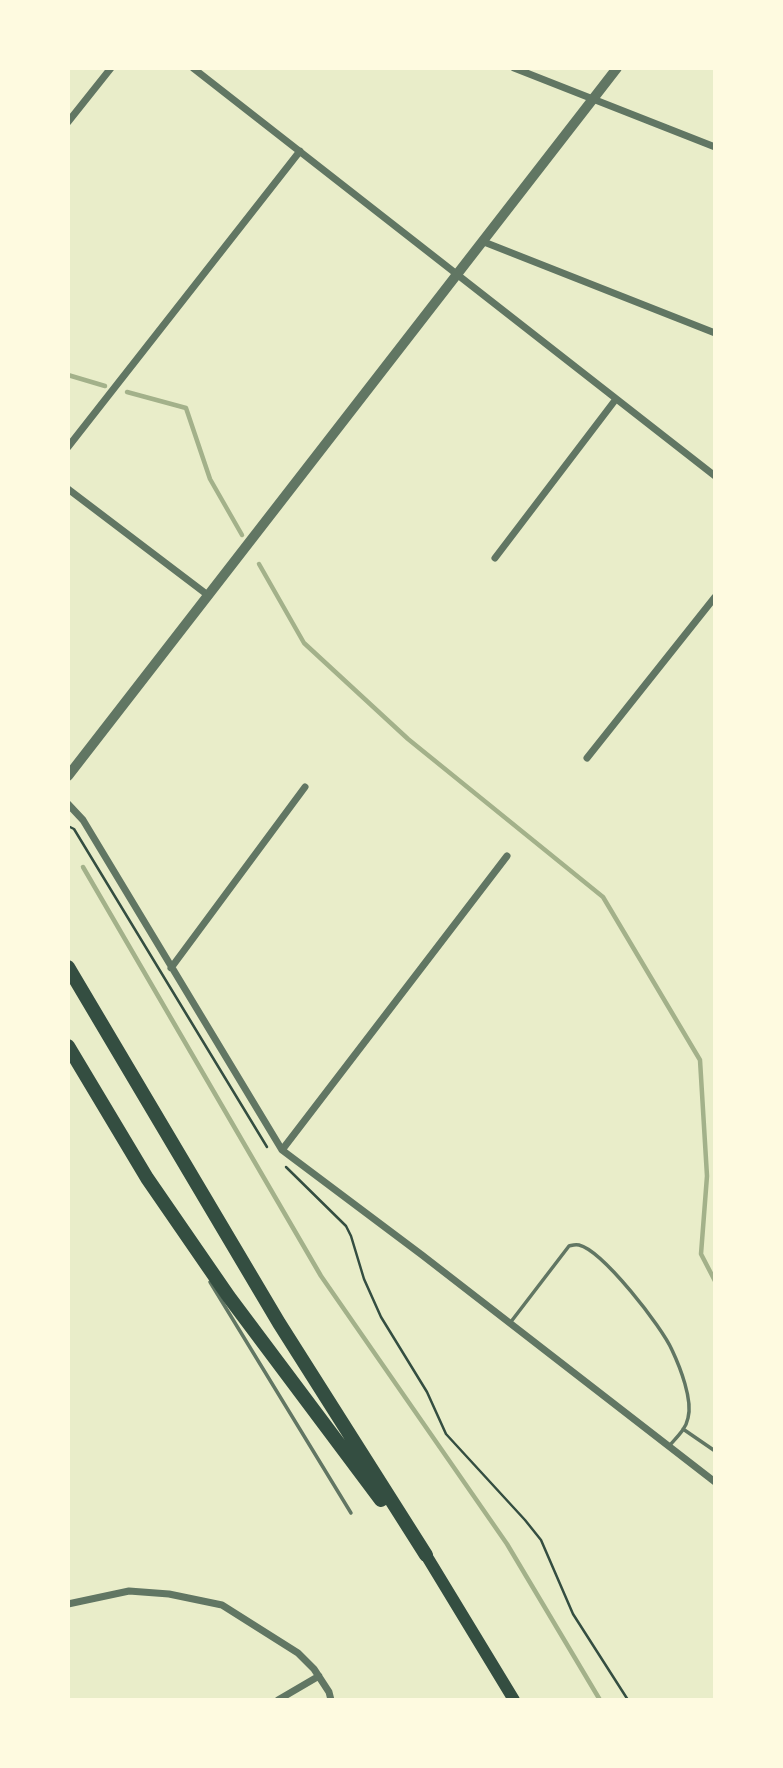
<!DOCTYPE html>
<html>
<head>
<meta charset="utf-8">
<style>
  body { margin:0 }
  #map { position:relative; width:783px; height:1768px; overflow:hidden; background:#e9edc9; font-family:"Noto Serif",serif }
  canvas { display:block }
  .frame { position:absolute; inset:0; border:70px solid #fefae0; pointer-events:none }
</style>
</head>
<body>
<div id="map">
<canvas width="783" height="1768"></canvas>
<div class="frame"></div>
</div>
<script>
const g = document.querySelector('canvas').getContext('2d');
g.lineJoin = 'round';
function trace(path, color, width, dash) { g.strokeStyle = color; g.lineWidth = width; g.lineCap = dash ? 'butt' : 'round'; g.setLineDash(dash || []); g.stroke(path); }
trace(new Path2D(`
  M68 375 105 386
  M127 392 186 408 210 479 242 535
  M259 564 304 643 408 739 603 897 700 1060 707 1176 701 1254 715 1281
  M83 867 321 1276 507 1544 600 1700`), '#a3b18a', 4.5);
trace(new Path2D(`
  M68 826 74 829 267 1147
  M286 1167 346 1226 351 1236 364 1279 381 1317 427 1392 446 1434 525 1520 541 1540 573 1614 628 1700`), '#344e41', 2.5);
trace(new Path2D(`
  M210 1282 351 1513
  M510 1323 569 1246C573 1245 575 1244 579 1245 603 1251 662 1327 672 1350 680 1367 693 1400 688 1418 686 1429 677 1437 670 1445
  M683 1429 715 1451`), '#617663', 3.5);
trace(new Path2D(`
  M193 68 715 476
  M514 68 715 147
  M68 122 111 68
  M484 242 715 333
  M68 447 300 151
  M68 489 209 596
  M495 558 616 399
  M587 758 715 597
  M68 804 83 820 282 1150 422 1255 715 1482
  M171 968 305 787
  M282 1150 507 856
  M68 1604 129 1591 169 1594 222 1605 298 1653 314 1669 329 1692 331 1700
  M278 1700 319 1676`), '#617663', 7);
trace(new Path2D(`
  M68 776 617 68`), '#617663', 10);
trace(new Path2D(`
  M426 1555 514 1700`), '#344e41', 12);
trace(new Path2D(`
  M68 967 279 1323 426 1555
  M68 1046 147 1178 229 1297 381 1500`), '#344e41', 14);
</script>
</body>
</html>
